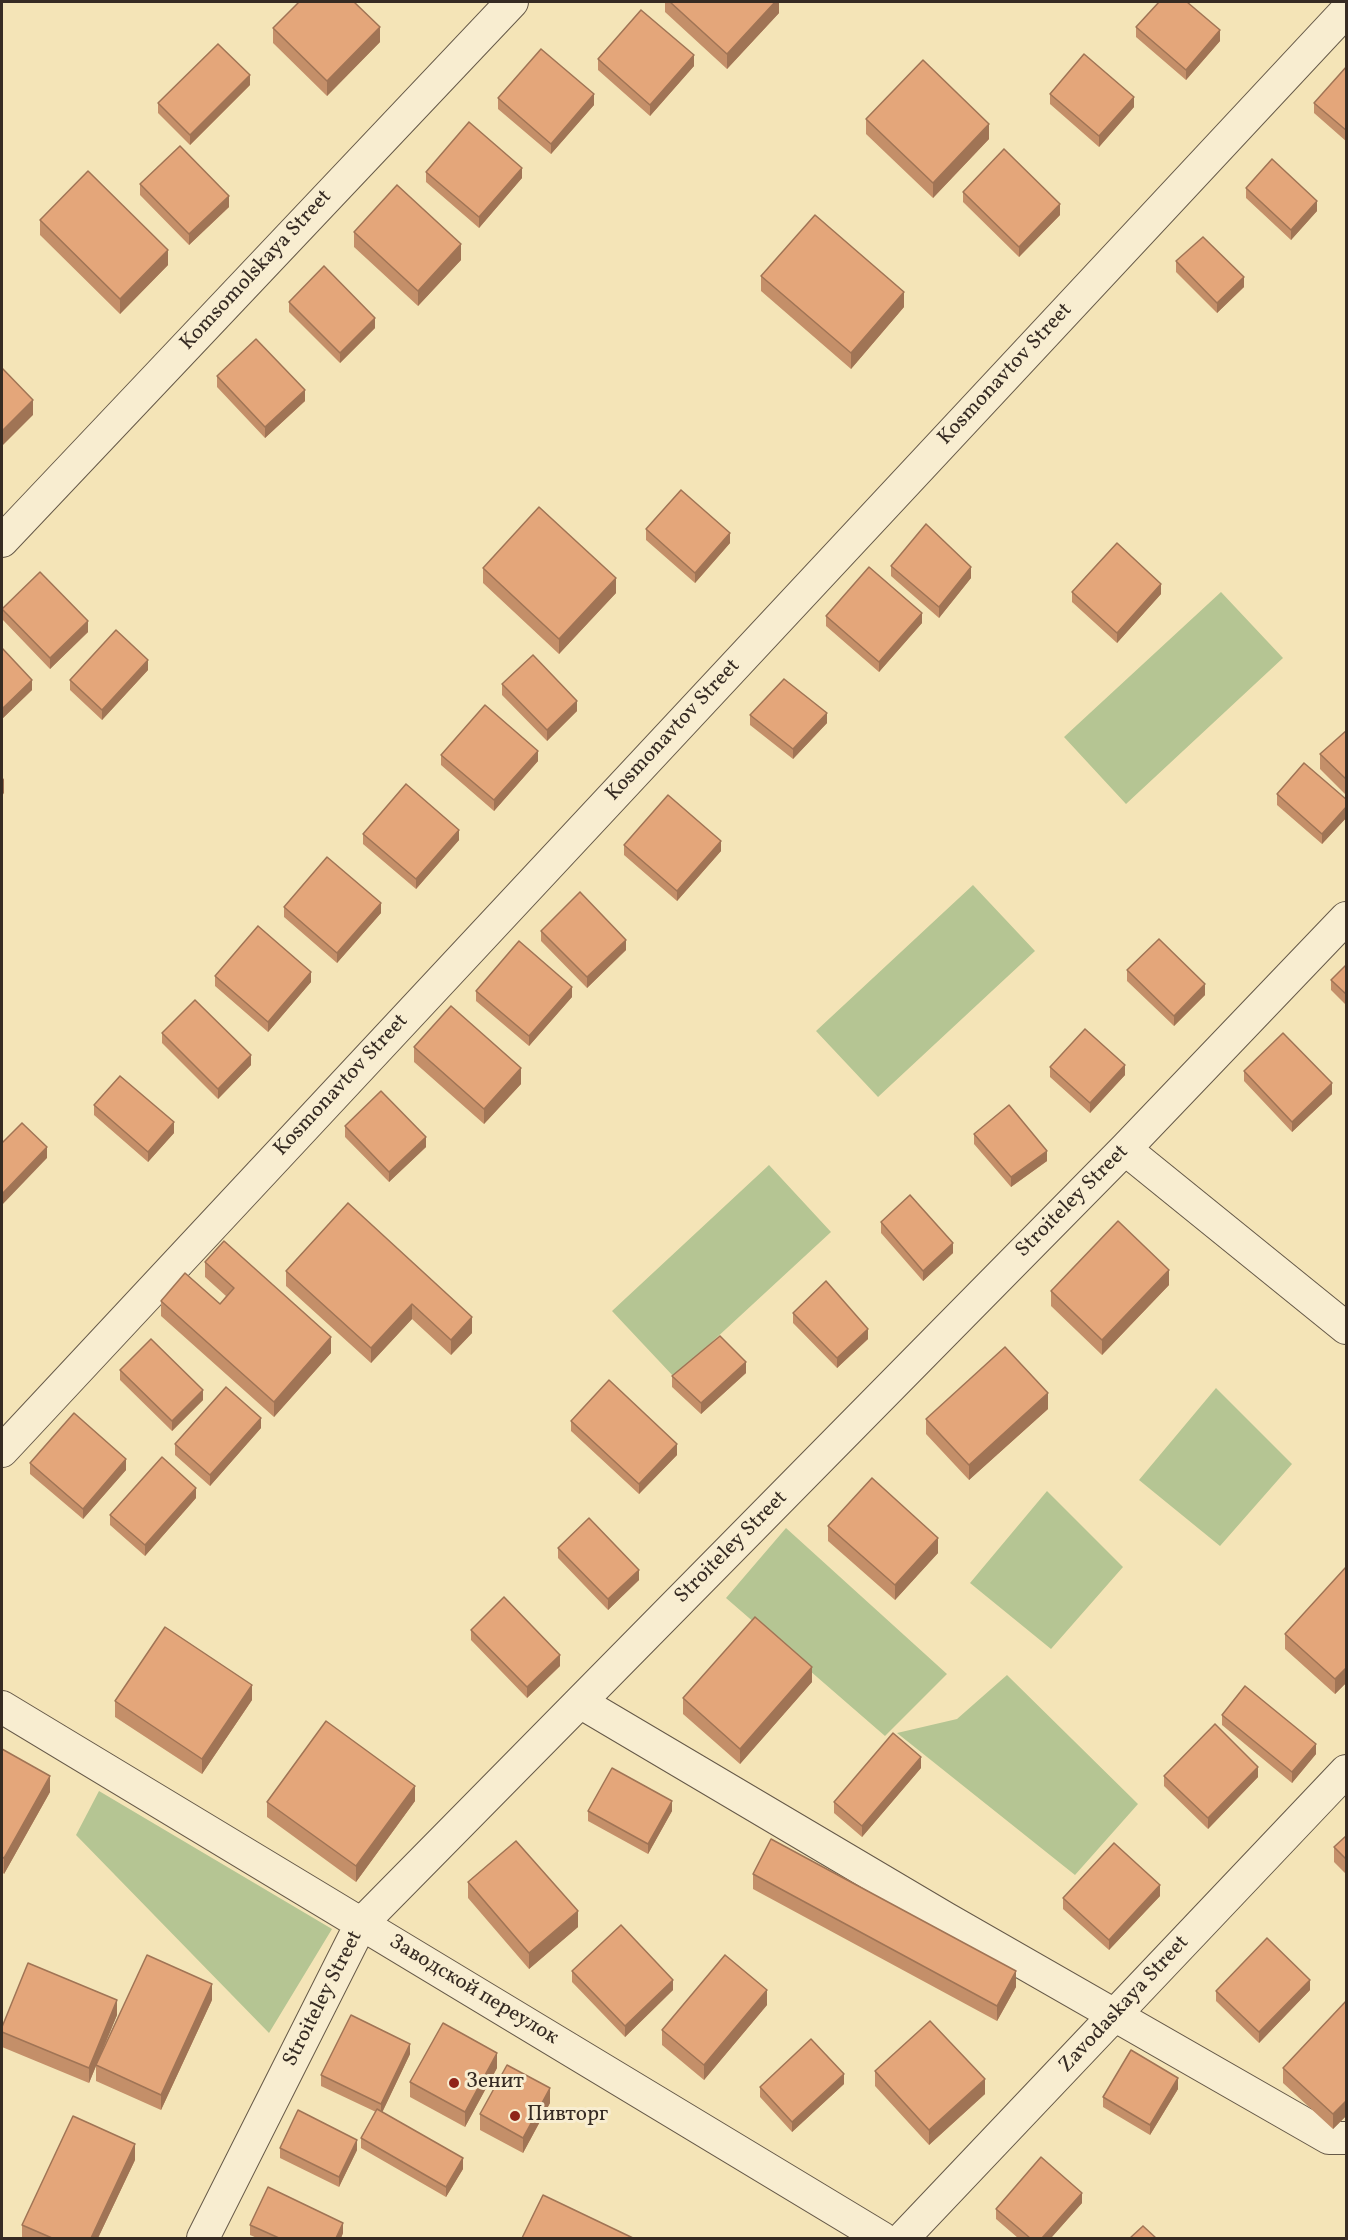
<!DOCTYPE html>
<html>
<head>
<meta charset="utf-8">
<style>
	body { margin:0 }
	#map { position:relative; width:1348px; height:2240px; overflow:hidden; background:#f4e4b7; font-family:Vollkorn,serif }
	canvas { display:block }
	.frame { position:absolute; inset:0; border:3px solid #362b23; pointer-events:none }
</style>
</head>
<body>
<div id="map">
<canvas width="1348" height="2240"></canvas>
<div class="frame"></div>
</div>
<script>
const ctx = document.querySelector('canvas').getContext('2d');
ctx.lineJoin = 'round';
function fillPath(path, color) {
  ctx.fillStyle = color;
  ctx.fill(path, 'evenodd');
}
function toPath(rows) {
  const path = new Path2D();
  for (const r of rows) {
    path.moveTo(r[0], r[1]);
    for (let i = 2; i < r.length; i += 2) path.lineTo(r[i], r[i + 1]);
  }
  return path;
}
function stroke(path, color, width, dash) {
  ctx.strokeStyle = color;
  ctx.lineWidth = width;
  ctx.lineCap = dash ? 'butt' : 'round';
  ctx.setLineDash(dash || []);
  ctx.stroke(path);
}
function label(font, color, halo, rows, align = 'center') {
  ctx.font = font + ' Vollkorn,serif';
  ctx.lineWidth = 6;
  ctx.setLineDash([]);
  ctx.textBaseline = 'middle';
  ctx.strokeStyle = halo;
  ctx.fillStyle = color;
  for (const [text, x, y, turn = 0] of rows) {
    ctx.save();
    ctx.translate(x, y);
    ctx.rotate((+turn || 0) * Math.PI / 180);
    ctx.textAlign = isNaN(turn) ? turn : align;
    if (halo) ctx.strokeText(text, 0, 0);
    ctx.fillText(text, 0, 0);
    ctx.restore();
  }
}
const green = toPath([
	[1221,592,1283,658,1126,804,1064,737],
	[973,885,1035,951,878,1097,816,1031],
	[769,1165,831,1232,674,1377,612,1311],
	[1216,1388,1292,1464,1220,1546,1139,1480],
	[1047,1491,1123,1567,1051,1649,970,1583],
	[786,1528,947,1674,885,1736,726,1598],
	[1007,1675,1138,1804,1075,1875,897,1733,957,1719],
	[99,1791,332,1929,269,2033,76,1835]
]);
const minor = toPath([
	[2,541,512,2],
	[1125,1149,1346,1328],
	[2,1451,1346,11],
	[580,1702,945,1918,1329,2138,1346,2138],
	[2,1707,882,2238],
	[203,2238,361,1924,1125,1149,1346,918],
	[903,2238,1346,1771]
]);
const wall = toPath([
	[665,2,779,2,779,13,727,69,665,12],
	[1136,27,1220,41,1186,80,1136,37],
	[273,28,380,42,327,96,273,43],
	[598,59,694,66,650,116,598,70],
	[1347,66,1347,142,1314,113,1314,103],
	[250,85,190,145,158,113,158,103],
	[1050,94,1134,107,1099,147,1050,104],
	[498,98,594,105,551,154,498,109],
	[866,119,989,139,933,198,866,134],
	[426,172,522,178,479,228,426,182],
	[140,184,229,207,189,245,140,195],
	[1246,188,1317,211,1291,240,1246,198],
	[963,192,1060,215,1019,257,963,202],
	[40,220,168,265,120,314,40,235],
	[354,232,461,260,418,306,354,247],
	[1176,261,1244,287,1217,313,1176,272],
	[761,276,904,307,851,369,761,291],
	[289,302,375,328,340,363,289,312],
	[217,376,305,401,265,438,217,387],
	[646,529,730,543,695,583,646,540],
	[891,566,971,578,939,618,891,576],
	[483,568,616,593,559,654,483,583],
	[1072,592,1161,594,1117,643,1072,602],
	[2,609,88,632,50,669,2,619],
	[826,616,922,623,879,672,826,626],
	[2,648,32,690,3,718,2,717],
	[148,670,102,720,70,690,70,680],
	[502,684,577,711,547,741,502,695],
	[750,715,827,723,793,759,750,725],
	[1347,730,1347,796,1320,769,1320,754],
	[441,755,538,761,494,811,441,765],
	[1277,794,1347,800,1347,817,1322,844,1277,805],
	[363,834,459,840,416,889,363,844],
	[624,845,721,851,677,901,624,855],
	[284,907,381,913,337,963,284,917],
	[541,931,626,950,587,988,541,941],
	[1347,964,1347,1006,1331,990,1331,980],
	[1127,970,1205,995,1174,1026,1127,981],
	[215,976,311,982,268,1032,215,986],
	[476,991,572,997,529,1046,476,1001],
	[162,1033,251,1065,218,1099,162,1043],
	[414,1047,521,1084,484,1124,414,1062],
	[1050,1067,1125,1075,1090,1113,1050,1077],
	[1244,1071,1332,1094,1292,1132,1244,1081],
	[94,1105,174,1133,148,1162,94,1115],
	[345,1126,426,1147,389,1182,345,1137],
	[974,1134,1047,1161,1011,1187,974,1144],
	[348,1203,472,1333,451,1355,412,1319,371,1363,286,1286,286,1271],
	[881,1222,953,1253,923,1281,881,1233],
	[205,1262,331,1353,274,1417,161,1316,161,1301,220,1304,226,1296,205,1277],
	[1169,1285,1102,1355,1051,1306,1051,1291],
	[793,1313,868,1339,837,1368,793,1323],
	[120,1370,203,1400,172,1431,120,1380],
	[746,1373,701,1414,672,1387,672,1376],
	[1048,1409,969,1480,926,1434,926,1419],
	[571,1421,677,1455,639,1494,571,1431],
	[261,1428,210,1486,175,1455,175,1444],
	[30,1463,126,1470,83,1519,30,1474],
	[196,1498,145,1556,110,1525,110,1515],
	[828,1526,938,1553,895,1600,828,1541],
	[558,1548,639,1580,608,1610,558,1558],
	[1347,1567,1347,1682,1335,1694,1285,1649,1285,1634],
	[471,1630,560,1666,527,1698,471,1640],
	[812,1682,740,1764,683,1714,683,1698],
	[252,1700,202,1774,115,1717,115,1701],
	[1222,1715,1316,1754,1292,1783,1222,1725],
	[2,1749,50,1792,4,1874,2,1872],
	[921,1768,862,1837,834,1813,834,1802],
	[1164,1776,1258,1777,1208,1829,1164,1786],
	[415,1801,356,1882,267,1817,267,1802],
	[588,1811,672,1811,648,1854,588,1821],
	[1347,1835,1347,1875,1334,1862,1334,1847],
	[753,1874,1016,1987,997,2021,753,1889],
	[468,1882,578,1927,529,1969,468,1898],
	[1160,1896,1109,1950,1063,1909,1063,1898],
	[572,1971,673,1990,625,2037,572,1982],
	[1310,1990,1259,2043,1216,2001,1216,1991],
	[212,2000,161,2110,96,2081,96,2065],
	[1347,2000,1347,2115,1333,2129,1283,2083,1283,2068],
	[767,2005,704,2080,662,2045,662,2030],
	[117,2015,89,2083,2,2047,2,2027],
	[410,2054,382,2112,463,2169,446,2197,361,2148,361,2138,376,2112,321,2086,321,2075],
	[497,2068,465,2127,410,2097,410,2082],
	[875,2071,985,2094,929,2145,875,2086],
	[844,2084,792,2132,760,2097,760,2087],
	[1178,2089,1150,2135,1103,2107,1103,2097],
	[550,2103,523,2153,480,2130,480,2114],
	[280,2148,357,2150,339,2187,280,2158],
	[135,2160,98,2238,22,2238,22,2225],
	[1082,2203,1051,2238,1018,2238,996,2219,996,2209],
	[250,2225,343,2233,341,2238,257,2238,250,2235]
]);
const shadedWall = toPath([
	[775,2,779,2,779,13,727,69,727,54],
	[380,27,380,42,327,96,327,81],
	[1220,30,1220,41,1186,80,1186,70],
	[694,55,694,66,650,116,650,105],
	[250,75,250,85,190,145,190,135],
	[594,94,594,105,551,154,551,144],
	[1134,97,1134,107,1099,147,1099,136],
	[989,124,989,139,933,198,933,183],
	[522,168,522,178,479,228,479,217],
	[229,196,229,207,189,245,189,234],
	[1317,201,1317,211,1291,240,1291,230],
	[1060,204,1060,215,1019,257,1019,247],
	[461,244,461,260,418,306,418,291],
	[168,250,168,265,120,314,120,299],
	[1244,277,1244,287,1217,313,1217,303],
	[904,292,904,307,851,369,851,353],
	[375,318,375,328,340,363,340,353],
	[305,390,305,401,265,438,265,427],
	[33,400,33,415,2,446,2,431],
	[730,533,730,543,695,583,695,573],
	[971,567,971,578,939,618,939,607],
	[616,578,616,593,559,654,559,639],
	[1161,584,1161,594,1117,643,1117,633],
	[922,613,922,623,879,672,879,662],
	[88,621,88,632,50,669,50,658],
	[148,660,148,670,102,720,102,710],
	[32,680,32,690,3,718,3,708],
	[577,701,577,711,547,741,547,730],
	[827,713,827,723,793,759,793,749],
	[538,751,538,761,494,811,494,800],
	[4,778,4,793,2,796,2,781],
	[1347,806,1347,817,1322,844,1322,834],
	[459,830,459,840,416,889,416,879],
	[721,841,721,851,677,901,677,891],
	[381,903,381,913,337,963,337,953],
	[626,940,626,950,587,988,587,977],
	[311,972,311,982,268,1032,268,1022],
	[1205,984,1205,995,1174,1026,1174,1016],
	[572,987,572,997,529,1046,529,1036],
	[251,1055,251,1065,218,1099,218,1089],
	[1125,1065,1125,1075,1090,1113,1090,1103],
	[521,1068,521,1084,484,1124,484,1109],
	[1332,1083,1332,1094,1292,1132,1292,1122],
	[3,1116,3,1131,2,1133,2,1118],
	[174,1122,174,1133,148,1162,148,1152],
	[426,1137,426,1147,389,1182,389,1172],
	[47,1147,47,1158,2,1205,2,1194],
	[1047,1151,1047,1161,1011,1187,1011,1177],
	[953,1243,953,1253,923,1281,923,1271],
	[1169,1270,1169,1285,1102,1355,1102,1340],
	[412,1304,412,1319,371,1363,371,1348],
	[472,1317,472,1333,451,1355,451,1340],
	[868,1329,868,1339,837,1368,837,1358],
	[331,1337,331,1353,274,1417,274,1402],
	[746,1362,746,1373,701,1414,701,1403],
	[203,1390,203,1400,172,1431,172,1421],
	[1048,1393,1048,1409,969,1480,969,1465],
	[261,1418,261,1428,210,1486,210,1475],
	[677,1444,677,1455,639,1494,639,1484],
	[126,1459,126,1470,83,1519,83,1509],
	[196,1488,196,1498,145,1556,145,1545],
	[938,1538,938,1553,895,1600,895,1585],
	[639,1570,639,1580,608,1610,608,1599],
	[560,1655,560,1666,527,1698,527,1687],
	[812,1667,812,1682,740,1764,740,1749],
	[1347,1667,1347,1682,1335,1694,1335,1679],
	[252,1685,252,1700,202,1774,202,1759],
	[1316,1744,1316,1754,1292,1783,1292,1772],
	[921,1757,921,1768,862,1837,862,1826],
	[1258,1767,1258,1777,1208,1829,1208,1818],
	[50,1776,50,1792,4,1874,4,1858],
	[415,1786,415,1801,356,1882,356,1866],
	[672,1801,672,1811,648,1854,648,1844],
	[1160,1885,1160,1896,1109,1950,1109,1940],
	[578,1911,578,1927,529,1969,529,1953],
	[1016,1971,1016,1987,997,2021,997,2006],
	[673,1980,673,1990,625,2037,625,2026],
	[1310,1980,1310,1990,1259,2043,1259,2032],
	[212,1984,212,2000,161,2110,161,2095],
	[767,1990,767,2005,704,2080,704,2065],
	[117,2000,117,2015,89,2083,89,2068],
	[410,2044,410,2054,381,2115,381,2104],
	[497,2053,497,2068,465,2127,465,2112],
	[844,2074,844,2084,792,2132,792,2122],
	[1178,2078,1178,2089,1150,2135,1150,2125],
	[985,2079,985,2094,929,2145,929,2130],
	[550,2088,550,2103,523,2153,523,2138],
	[1347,2100,1347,2115,1333,2129,1333,2114],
	[357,2140,357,2150,339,2187,339,2177],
	[135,2144,135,2160,98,2238,91,2238],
	[463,2158,463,2169,446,2197,446,2187],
	[1082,2193,1082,2203,1051,2238,1042,2238],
	[343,2223,343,2233,341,2238,336,2238]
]);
const building = toPath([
	[299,2,354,2,380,27,327,81,273,28,299,2],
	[670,2,775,2,727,54,670,2],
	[1159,2,1187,2,1220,30,1186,70,1136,27,1159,2],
	[641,10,694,55,650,105,598,59,641,10],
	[218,44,250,75,190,135,158,103,218,44],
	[541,49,594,94,551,144,498,98,541,49],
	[1084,54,1134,97,1099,136,1050,94,1084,54],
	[923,60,989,124,933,183,866,119,923,60],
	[1347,66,1347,131,1314,103,1347,66],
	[469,122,522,168,479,217,426,172,469,122],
	[180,146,229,196,189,234,140,184,180,146],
	[1004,149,1060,204,1019,247,963,192,1004,149],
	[1272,159,1317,201,1291,230,1246,188,1272,159],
	[88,171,168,250,120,299,40,220,88,171],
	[397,185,461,244,418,291,354,232,397,185],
	[815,215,904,292,851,353,761,276,815,215],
	[1203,237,1244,277,1217,303,1176,261,1203,237],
	[324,266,375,318,340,353,289,302,324,266],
	[256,339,305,390,265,427,217,376,256,339],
	[2,368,33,400,2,431,2,368],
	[681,490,730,533,695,573,646,529,681,490],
	[539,507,616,578,559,639,483,568,539,507],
	[926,524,971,567,939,607,891,566,926,524],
	[1117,543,1161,584,1117,633,1072,592,1117,543],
	[869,567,922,613,879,662,826,616,869,567],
	[40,572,88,621,50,658,2,609,40,572],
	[116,630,148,660,102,710,70,680,116,630],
	[2,648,32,680,3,708,2,706,2,648],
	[533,655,577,701,547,730,502,684,533,655],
	[784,679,827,713,793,749,750,715,784,679],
	[485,705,538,751,494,800,441,755,485,705],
	[1347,730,1347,780,1320,754,1347,730],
	[1304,763,1347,800,1347,806,1322,834,1277,794,1304,763],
	[406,784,459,830,416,879,363,834,406,784],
	[668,795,721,841,677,891,624,845,668,795],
	[327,857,381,903,337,953,284,907,327,857],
	[580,892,626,940,587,977,541,931,580,892],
	[258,926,311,972,268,1022,215,976,258,926],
	[1159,939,1205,984,1174,1016,1127,970,1159,939],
	[519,941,572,987,529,1036,476,991,519,941],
	[1347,964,1347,995,1331,980,1347,964],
	[195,1000,251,1055,218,1089,162,1033,195,1000],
	[451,1006,521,1068,484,1109,414,1047,451,1006],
	[1085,1029,1125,1065,1090,1103,1050,1067,1085,1029],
	[1283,1033,1332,1083,1292,1122,1244,1071,1283,1033],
	[120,1076,174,1122,148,1152,94,1105,120,1076],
	[381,1091,426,1137,389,1172,345,1126,381,1091],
	[1009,1105,1047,1151,1011,1177,974,1134,1009,1105],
	[22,1123,47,1147,2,1194,2,1143,22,1123],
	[910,1195,953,1243,923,1271,881,1222,910,1195],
	[348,1203,472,1317,451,1340,412,1304,371,1348,286,1271,348,1203],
	[1118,1221,1169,1270,1102,1340,1051,1291,1118,1221],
	[224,1241,331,1337,274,1402,161,1301,185,1273,220,1304,234,1288,205,1262,224,1241],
	[826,1281,868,1329,837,1358,793,1313,826,1281],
	[720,1336,746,1362,701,1403,672,1376,720,1336],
	[151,1339,203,1390,172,1421,120,1370,151,1339],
	[1005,1347,1048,1393,969,1465,926,1419,1005,1347],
	[609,1380,677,1444,639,1484,571,1421,609,1380],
	[226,1387,261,1418,210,1475,175,1444,226,1387],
	[74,1413,126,1459,83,1509,30,1463,74,1413],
	[162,1457,196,1488,145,1545,110,1515,162,1457],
	[872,1478,938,1538,895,1585,828,1526,872,1478],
	[589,1518,639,1570,608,1599,558,1548,589,1518],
	[1346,1567,1347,1667,1335,1679,1285,1634,1346,1567],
	[504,1597,560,1655,527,1687,471,1630,504,1597],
	[755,1617,812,1667,740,1749,683,1698,755,1617],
	[165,1627,252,1685,202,1759,115,1701,165,1627],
	[1245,1686,1316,1744,1292,1772,1222,1715,1245,1686],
	[326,1721,415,1786,356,1866,267,1802,326,1721],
	[1215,1724,1258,1767,1208,1818,1164,1776,1215,1724],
	[893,1733,921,1757,862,1826,834,1802,893,1733],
	[2,1749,50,1776,4,1858,2,1857,2,1749],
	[612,1768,672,1801,648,1844,588,1811,612,1768],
	[1347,1835,1347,1860,1334,1847,1347,1835],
	[771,1839,1016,1971,997,2006,753,1874,771,1839],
	[516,1841,578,1911,529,1953,468,1882,516,1841],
	[1114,1843,1160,1885,1109,1940,1063,1898,1114,1843],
	[621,1925,673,1980,625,2026,572,1971,621,1925],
	[1267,1938,1310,1980,1259,2032,1216,1991,1267,1938],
	[147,1955,212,1984,161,2095,96,2065,147,1955],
	[725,1955,767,1990,704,2065,662,2030,725,1955],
	[28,1963,117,2000,89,2068,2,2032,2,2027,28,1963],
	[1347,2000,1347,2100,1333,2114,1283,2068,1347,2000],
	[351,2015,410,2044,381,2104,321,2075,351,2015],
	[930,2021,985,2079,929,2130,875,2071,930,2021],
	[443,2023,497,2053,465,2112,410,2082,443,2023],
	[811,2039,844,2074,792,2122,760,2087,811,2039],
	[1131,2050,1178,2078,1150,2125,1103,2097,1131,2050],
	[507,2065,550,2088,523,2138,480,2114,507,2065],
	[377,2109,463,2158,446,2187,361,2138,377,2109],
	[298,2110,357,2140,339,2177,280,2148,298,2110],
	[73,2116,135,2144,91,2238,52,2238,22,2225,73,2116],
	[1041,2157,1082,2193,1042,2238,1030,2238,996,2209,1041,2157],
	[268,2187,343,2223,336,2238,279,2238,250,2225,268,2187],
	[543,2195,633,2238,522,2238,543,2195],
	[1143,2226,1156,2238,1130,2238,1143,2226]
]);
const markers = [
	[454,2083,6,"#8f2418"],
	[515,2116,6,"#8f2418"]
];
const streetNames = [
	["Komsomolskaya Street",257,271,-47],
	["Kosmonavtov Street",1006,375,-47],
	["Kosmonavtov Street",674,731,-47],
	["Kosmonavtov Street",342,1086,-47],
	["Stroiteley Street",1073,1202,-45],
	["Stroiteley Street",732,1548,-45],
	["Заводской переулок",473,1991,31],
	["Stroiteley Street",324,1999,-63],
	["Zavodaskaya Street",1125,2005,-47]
];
const poiNames = [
	["Зенит",466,2083],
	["Пивторг",527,2116]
];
fillPath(green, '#b5c593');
stroke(minor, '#665948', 34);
stroke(minor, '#f8edd0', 32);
fillPath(wall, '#c48f69');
fillPath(shadedWall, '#a07455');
fillPath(building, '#e4a67a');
stroke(building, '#a07455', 1.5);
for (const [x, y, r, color] of markers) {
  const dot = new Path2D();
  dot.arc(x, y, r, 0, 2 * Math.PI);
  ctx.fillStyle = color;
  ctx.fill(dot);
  stroke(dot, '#f8edd0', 2);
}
label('21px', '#362b23', '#f8edd0', streetNames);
label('21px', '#362b23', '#f8edd0', poiNames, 'left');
</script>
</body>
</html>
